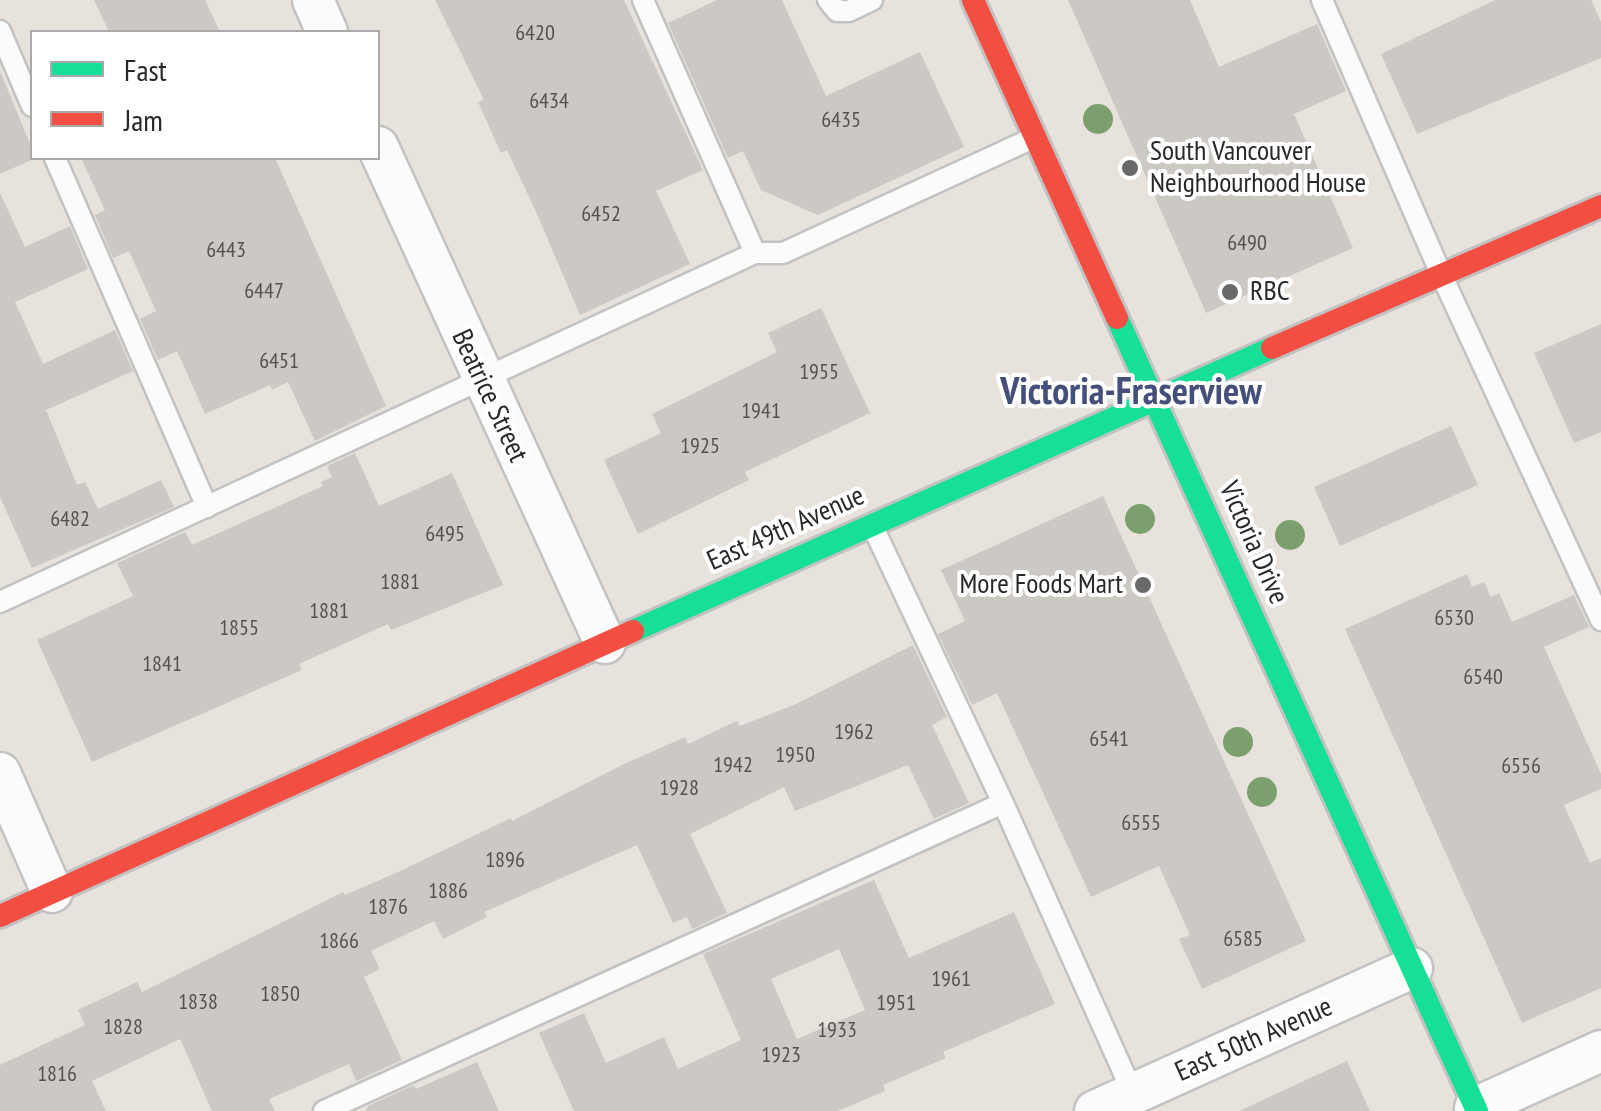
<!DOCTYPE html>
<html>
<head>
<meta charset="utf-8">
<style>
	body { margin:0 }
	#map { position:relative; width:1601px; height:1111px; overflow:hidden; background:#e7e2dc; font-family:"PT Sans Narrow",sans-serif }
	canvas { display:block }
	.legend { position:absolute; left:30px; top:30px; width:350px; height:130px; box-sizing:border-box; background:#fff; border:2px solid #a9a9a9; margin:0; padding:12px 18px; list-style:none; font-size:30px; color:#282828 }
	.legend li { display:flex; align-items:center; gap:20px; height:50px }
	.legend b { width:50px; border:2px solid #a9a9a9 }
</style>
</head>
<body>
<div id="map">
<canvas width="1601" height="1111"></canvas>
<ul class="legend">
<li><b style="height:12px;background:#16e098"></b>Fast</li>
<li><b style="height:12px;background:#f24e42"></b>Jam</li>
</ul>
</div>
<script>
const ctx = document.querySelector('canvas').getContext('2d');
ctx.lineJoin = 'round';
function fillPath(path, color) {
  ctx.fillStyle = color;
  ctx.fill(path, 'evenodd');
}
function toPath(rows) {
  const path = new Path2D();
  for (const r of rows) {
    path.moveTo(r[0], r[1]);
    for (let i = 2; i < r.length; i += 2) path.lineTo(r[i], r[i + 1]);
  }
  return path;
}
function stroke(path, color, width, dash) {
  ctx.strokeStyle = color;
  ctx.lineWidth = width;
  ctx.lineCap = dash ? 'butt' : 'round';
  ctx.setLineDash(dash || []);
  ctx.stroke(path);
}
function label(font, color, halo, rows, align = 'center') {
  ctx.font = font + ' "PT Sans Narrow",sans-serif';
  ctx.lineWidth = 8;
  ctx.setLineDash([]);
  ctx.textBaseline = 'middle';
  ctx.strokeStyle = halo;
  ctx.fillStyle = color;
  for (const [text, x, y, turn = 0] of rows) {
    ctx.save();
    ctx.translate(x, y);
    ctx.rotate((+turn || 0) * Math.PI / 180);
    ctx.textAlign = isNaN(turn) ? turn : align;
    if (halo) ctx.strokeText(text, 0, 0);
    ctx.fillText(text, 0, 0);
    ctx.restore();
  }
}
const building = toPath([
	[94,0,205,0,220,32,109,32],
	[435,0,624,0,703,170,656,191,690,264,580,315,537,214,507,150,501,153,478,102,484,100],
	[717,0,782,0,826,96,920,52,964,147,818,215,761,190,743,151,728,158,668,23],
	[1068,0,1190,0,1219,67,1317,24,1346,91,1294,114,1353,248,1206,313],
	[1495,0,1591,0,1601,22,1601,58,1417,134,1381,54],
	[0,71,36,158,0,174],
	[81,158,275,158,386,406,315,441,288,382,272,390,270,385,205,414,177,351,158,360,140,319,156,311,129,251,113,258,95,215,105,210],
	[0,193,25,247,70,226,88,269,15,302,43,364,115,330,133,371,46,410,77,485,85,482,98,509,161,480,174,507,32,568,0,497],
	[821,308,870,413,745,472,749,480,638,534,604,460,661,433,652,414,777,352,768,333],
	[1601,324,1601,432,1574,443,1534,353],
	[1451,426,1478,485,1340,546,1314,487],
	[355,453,379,506,452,473,503,585,391,630,388,624,299,664,302,670,92,762,37,640,133,596,117,563,185,532,192,545,323,486,321,482,332,477,327,466],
	[1103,496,1306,941,1202,989,1179,939,1190,935,1159,866,1091,897,997,693,972,705,938,634,965,621,941,570],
	[1467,574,1472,587,1484,582,1491,597,1499,593,1512,622,1574,595,1589,627,1544,647,1601,774,1601,789,1564,805,1590,863,1601,858,1601,988,1522,1023,1345,629],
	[913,645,947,717,932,725,969,803,934,819,908,765,795,811,784,787,690,834,727,913,692,929,687,917,673,923,637,845,484,912,487,917,443,939,434,921,371,951,380,969,364,977,402,1060,356,1081,349,1064,269,1099,275,1111,212,1111,180,1039,92,1081,106,1111,0,1111,0,1065,85,1025,78,1010,137,982,142,992,343,892,345,895,398,872,511,818,512,821,624,764,685,737,688,744,737,721,740,726,796,704],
	[874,880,909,958,1014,912,1055,1004,943,1052,946,1058,883,1085,885,1091,838,1111,574,1111,539,1033,584,1013,606,1063,664,1037,678,1069,741,1040,703,954],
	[839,949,865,1010,797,1039,771,979],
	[1347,1061,1370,1111,1239,1111],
	[477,1062,499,1111,366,1111,368,1106,414,1085,416,1089]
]);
const lane = toPath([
	[643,0,755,253],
	[828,0,837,11,849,11,872,0],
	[1322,0,1441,274,1601,620],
	[0,31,32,106],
	[55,158,207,507],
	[872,525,1003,803],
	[0,602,755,253,783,253,1031,139],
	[324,1111,1003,803,1135,1098]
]);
const street = toPath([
	[313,0,327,32],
	[378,147,605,643],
	[0,773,52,892],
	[1475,1108,1601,1051],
	[1095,1111,1412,968]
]);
const fast = toPath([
	[1117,318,1477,1111],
	[633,631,1272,348]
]);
const jam = toPath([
	[973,0,1117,318],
	[1272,348,1601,206],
	[0,916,633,631]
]);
const trees = [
	[1098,119],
	[1140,519],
	[1290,535],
	[1238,742],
	[1262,792]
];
const markers = [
	[1130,168,10,"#6b6967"],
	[1230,292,10,"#6b6967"],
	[1143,585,10,"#6b6967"]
];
const numberNames = [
	["6420",535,34],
	["6434",549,102],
	["6435",841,121],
	["6452",601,215],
	["6490",1247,244],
	["6443",226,251],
	["6447",264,292],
	["6451",279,362],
	["1955",819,373],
	["1941",761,412],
	["1925",700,447],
	["6482",70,520],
	["6495",445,535],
	["1881",400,583],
	["1881",329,612],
	["6530",1454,619],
	["1855",239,629],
	["1841",162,665],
	["6540",1483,678],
	["1962",854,733],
	["6541",1109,740],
	["1950",795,756],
	["1942",733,766],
	["6556",1521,767],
	["1928",679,789],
	["6555",1141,824],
	["1896",505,861],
	["1886",448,892],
	["1876",388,908],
	["6585",1243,940],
	["1866",339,942],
	["1961",951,980],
	["1850",280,995],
	["1838",198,1003],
	["1951",896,1004],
	["1828",123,1028],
	["1933",837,1031],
	["1923",781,1056],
	["1816",57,1075]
];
const poiNames = [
	["South Vancouver",1150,152],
	["Neighbourhood House",1150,184],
	["RBC",1250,292],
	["More Foods Mart",1123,585,"right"]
];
const streetNames = [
	["Beatrice Street",489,396,65],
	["East 49th Avenue",786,529,-24],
	["Victoria Drive",1253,543,66],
	["East 50th Avenue",1254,1040,-24]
];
const districtNames = [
	["Victoria-Fraserview",1131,393]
];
fillPath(building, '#ccc8c4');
stroke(lane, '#c3c2c3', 25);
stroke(street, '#c3c2c3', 45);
stroke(fast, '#c3c2c3', 28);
stroke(jam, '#c3c2c3', 28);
stroke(lane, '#fbfbfa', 20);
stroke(street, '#fbfbfa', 40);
stroke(fast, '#16e098', 22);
stroke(jam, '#f24e42', 22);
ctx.fillStyle = '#7ca06d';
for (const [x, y] of trees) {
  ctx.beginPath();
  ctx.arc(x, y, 15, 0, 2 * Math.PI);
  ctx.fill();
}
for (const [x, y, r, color] of markers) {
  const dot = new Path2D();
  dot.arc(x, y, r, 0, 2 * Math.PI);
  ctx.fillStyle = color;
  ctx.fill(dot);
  stroke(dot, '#fff', 4);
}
label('22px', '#535250', null, numberNames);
label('28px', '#282828', '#fff', poiNames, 'left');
label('28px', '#282828', '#fff', streetNames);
label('bold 38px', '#444f7c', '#fff', districtNames);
</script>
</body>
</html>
